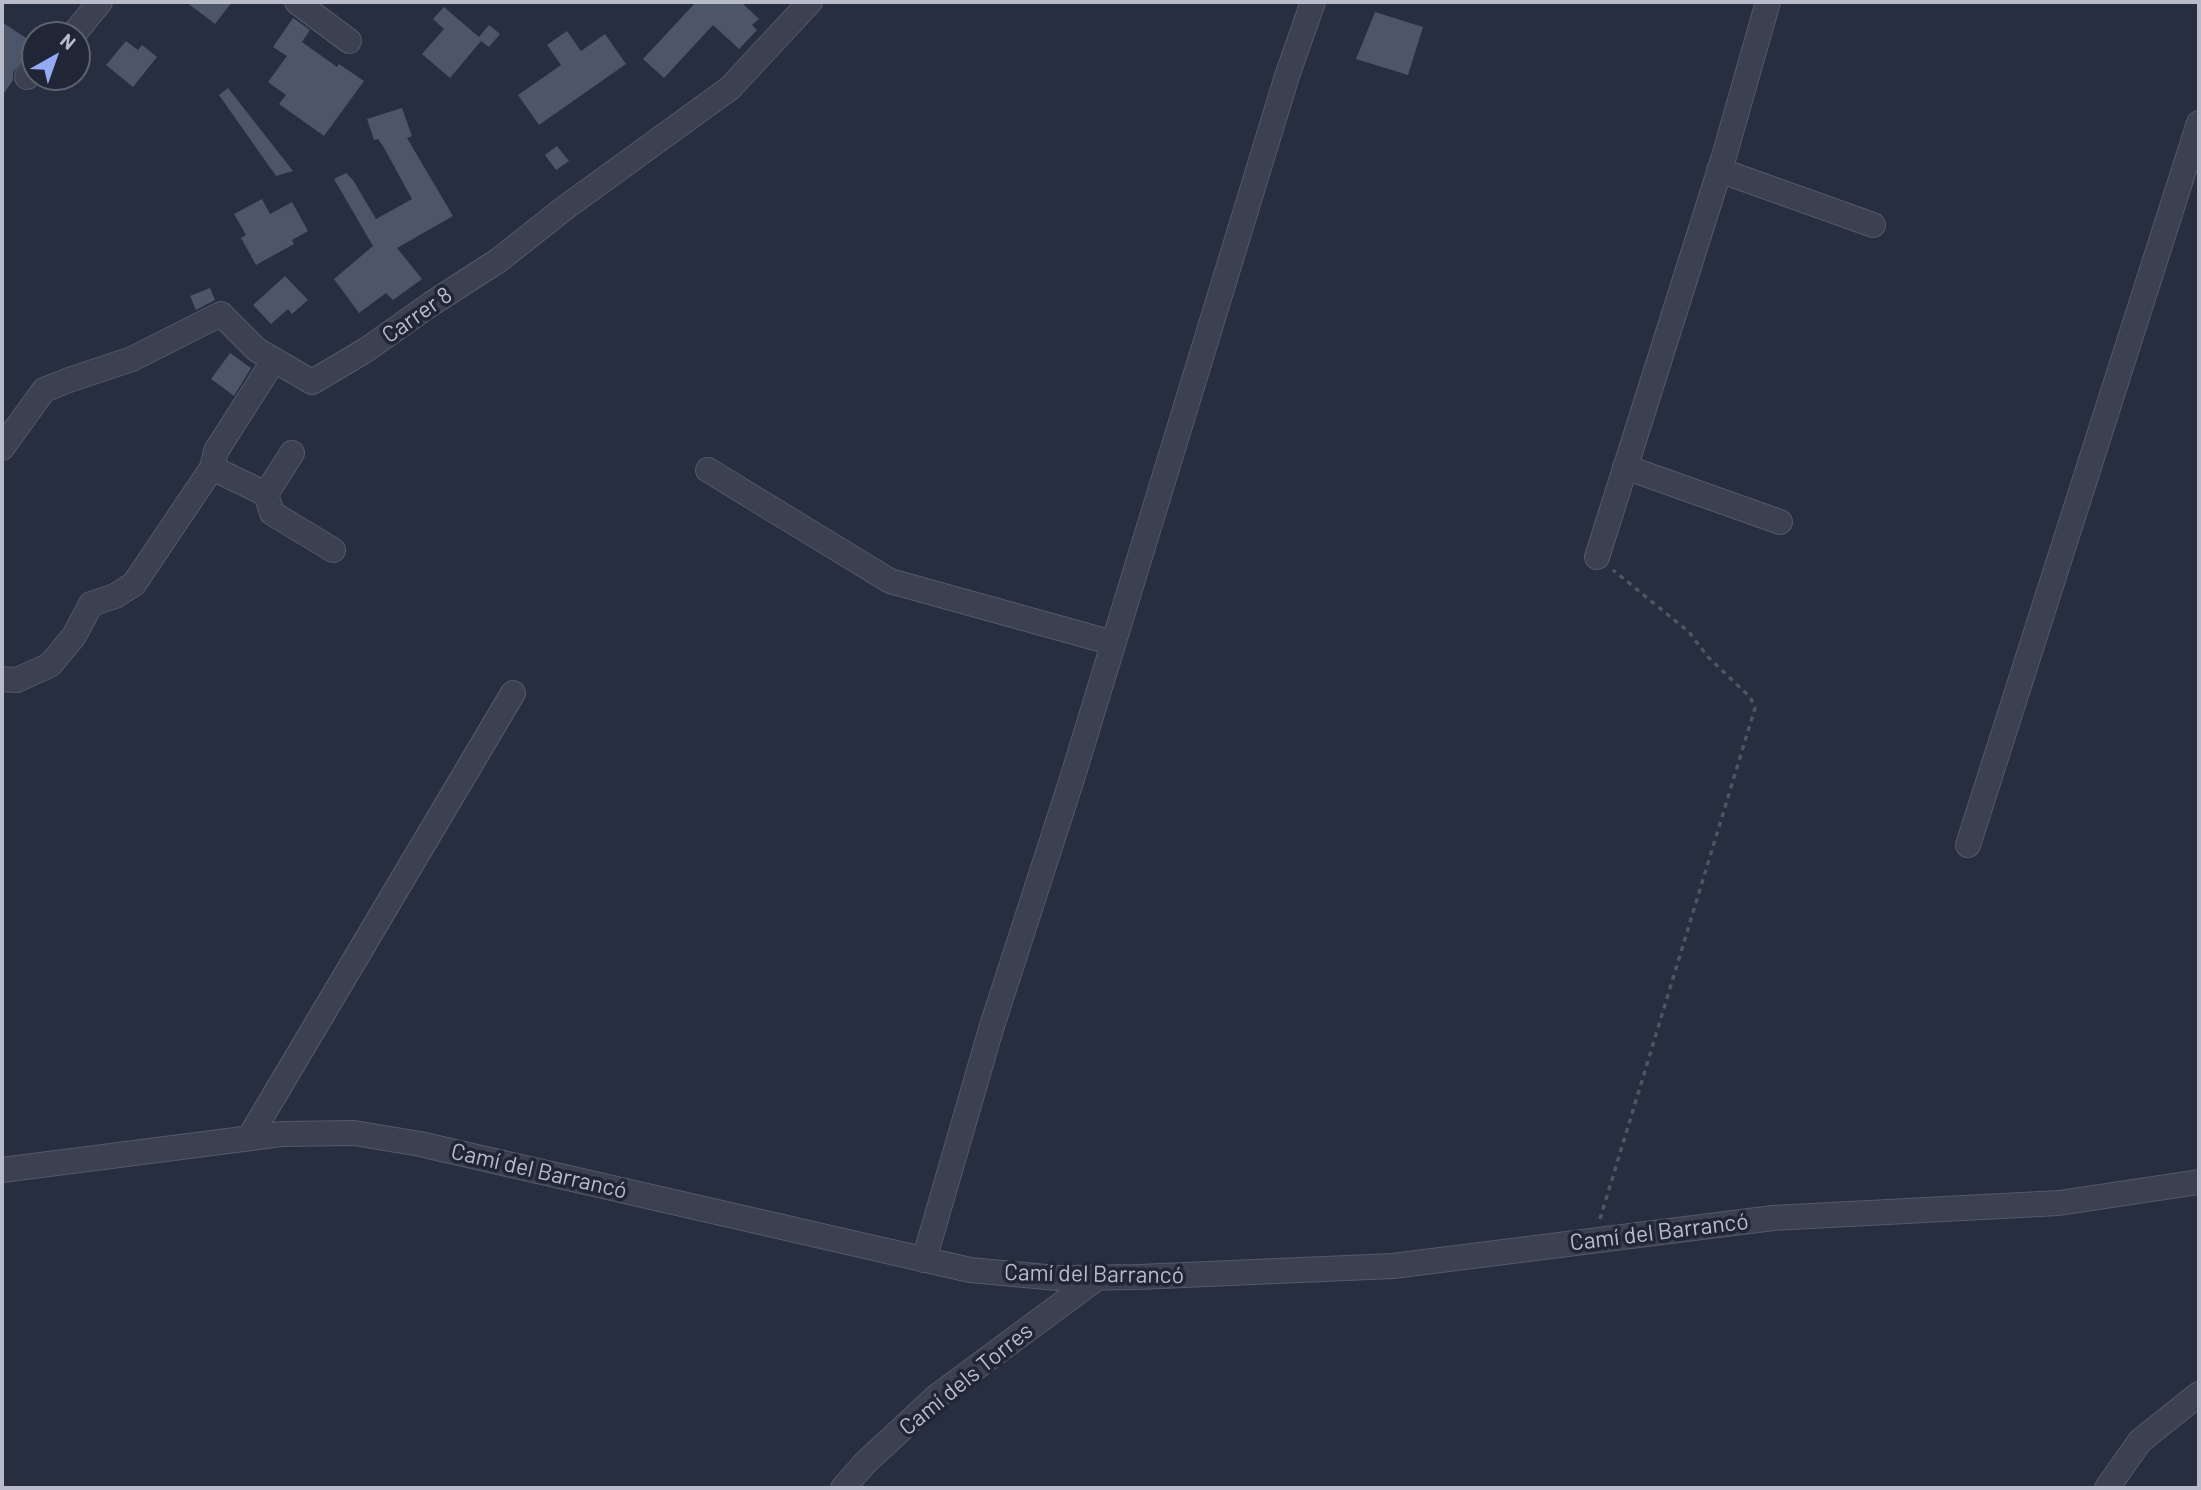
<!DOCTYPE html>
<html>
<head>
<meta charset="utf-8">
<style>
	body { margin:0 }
	#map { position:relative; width:2201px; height:1490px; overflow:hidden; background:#272e40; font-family:Barlow,sans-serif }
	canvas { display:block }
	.frame { position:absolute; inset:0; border:4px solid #b8bcca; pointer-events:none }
	.north { position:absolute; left:21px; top:21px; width:70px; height:70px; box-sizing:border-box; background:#202635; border:2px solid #5d6271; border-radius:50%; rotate:40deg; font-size:19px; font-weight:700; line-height:28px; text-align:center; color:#b8bcca }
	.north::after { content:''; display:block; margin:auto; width:24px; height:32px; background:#94abf3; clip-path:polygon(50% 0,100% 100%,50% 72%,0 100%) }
</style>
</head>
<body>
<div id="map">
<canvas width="2201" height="1490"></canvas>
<div class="frame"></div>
<div class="north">N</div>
</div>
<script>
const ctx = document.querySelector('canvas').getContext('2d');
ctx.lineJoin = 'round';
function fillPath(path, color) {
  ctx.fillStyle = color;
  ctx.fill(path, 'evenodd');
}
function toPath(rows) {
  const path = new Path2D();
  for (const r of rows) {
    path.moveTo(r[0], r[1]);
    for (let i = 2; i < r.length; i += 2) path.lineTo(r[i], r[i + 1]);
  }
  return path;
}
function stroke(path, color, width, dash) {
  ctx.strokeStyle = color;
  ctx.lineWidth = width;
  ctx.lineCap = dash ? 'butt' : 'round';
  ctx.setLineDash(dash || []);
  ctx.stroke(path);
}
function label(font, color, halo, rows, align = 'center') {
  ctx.font = font + ' Barlow,sans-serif';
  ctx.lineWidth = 7;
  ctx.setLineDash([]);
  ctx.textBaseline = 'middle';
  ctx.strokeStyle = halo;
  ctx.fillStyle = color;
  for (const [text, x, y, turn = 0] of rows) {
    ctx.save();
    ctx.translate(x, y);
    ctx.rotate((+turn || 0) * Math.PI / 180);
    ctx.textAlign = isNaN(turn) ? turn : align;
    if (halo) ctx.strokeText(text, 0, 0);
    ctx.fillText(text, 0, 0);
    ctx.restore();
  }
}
const building = toPath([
	[186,2,232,2,215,24],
	[696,2,741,2,759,19,752,25,757,30,739,49,713,25,664,78,643,59],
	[444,7,479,37,489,25,500,34,489,47,481,41,450,78,422,54,444,29,433,19],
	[1375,12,1423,27,1408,75,1356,59],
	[293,18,310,30,302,42,337,67,339,64,364,81,324,136,279,104,286,95,268,82,287,56,273,47],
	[2,22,35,44,28,57,13,72,13,80,2,96],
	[567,31,581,51,605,34,626,64,539,125,518,95,561,65,547,45],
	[126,41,138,50,142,45,157,57,133,87,106,65],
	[228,88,293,171,276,176,219,95],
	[402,108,412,136,407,138,453,216,397,248,422,279,393,300,386,293,359,313,334,279,373,246,334,179,346,173,353,180,376,219,412,199,383,146,378,139,374,140,367,119],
	[557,146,569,161,556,170,545,155],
	[262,199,270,214,292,202,308,231,292,240,294,244,256,265,241,238,246,235,234,214],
	[285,276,308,300,292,314,288,309,271,324,253,305],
	[210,288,215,300,196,310,190,296],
	[230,353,251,368,234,396,211,379]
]);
const path = toPath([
	[1600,1219,1755,708,1750,697,1708,657,1689,632,1613,570]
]);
const minor = toPath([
	[297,2,349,41],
	[73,35,100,2],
	[27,77,35,70],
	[1719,170,1873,225],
	[2,448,44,390,69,380,132,359,221,314,257,350,312,382,366,350,431,304,499,260,566,207,730,88,810,2],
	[1625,467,1780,522],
	[212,468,216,451,274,360],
	[708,470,890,581,1113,643],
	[266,494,292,453],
	[1597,557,1725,153,1768,2],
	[2,679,17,680,50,665,74,636,91,604,115,596,134,584,212,468,266,494,272,513,333,550],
	[1968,845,2199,123],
	[249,1138,513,693],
	[2,1170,282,1134,354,1133,420,1144,970,1270,1057,1278,1138,1277,1393,1266,1773,1218,2059,1203,2199,1182],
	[924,1260,991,1029,1071,782,1287,76,1313,2],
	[843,1488,865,1463,936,1397,1097,1278],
	[2107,1488,2140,1441,2199,1394]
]);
const streetNames = [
	["Carrer 8",417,315,-35],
	["Camí del Barrancó",539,1171,13],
	["Camí del Barrancó",1659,1232,-7],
	["Camí del Barrancó",1094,1274,1],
	["Camí dels Torres",966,1379,-39]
];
fillPath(building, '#4d5569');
stroke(minor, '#535967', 26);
stroke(path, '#47585e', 3.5, [5, 5]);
stroke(minor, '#3b4150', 24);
label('23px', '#b8bcca', '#202635', streetNames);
</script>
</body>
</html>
